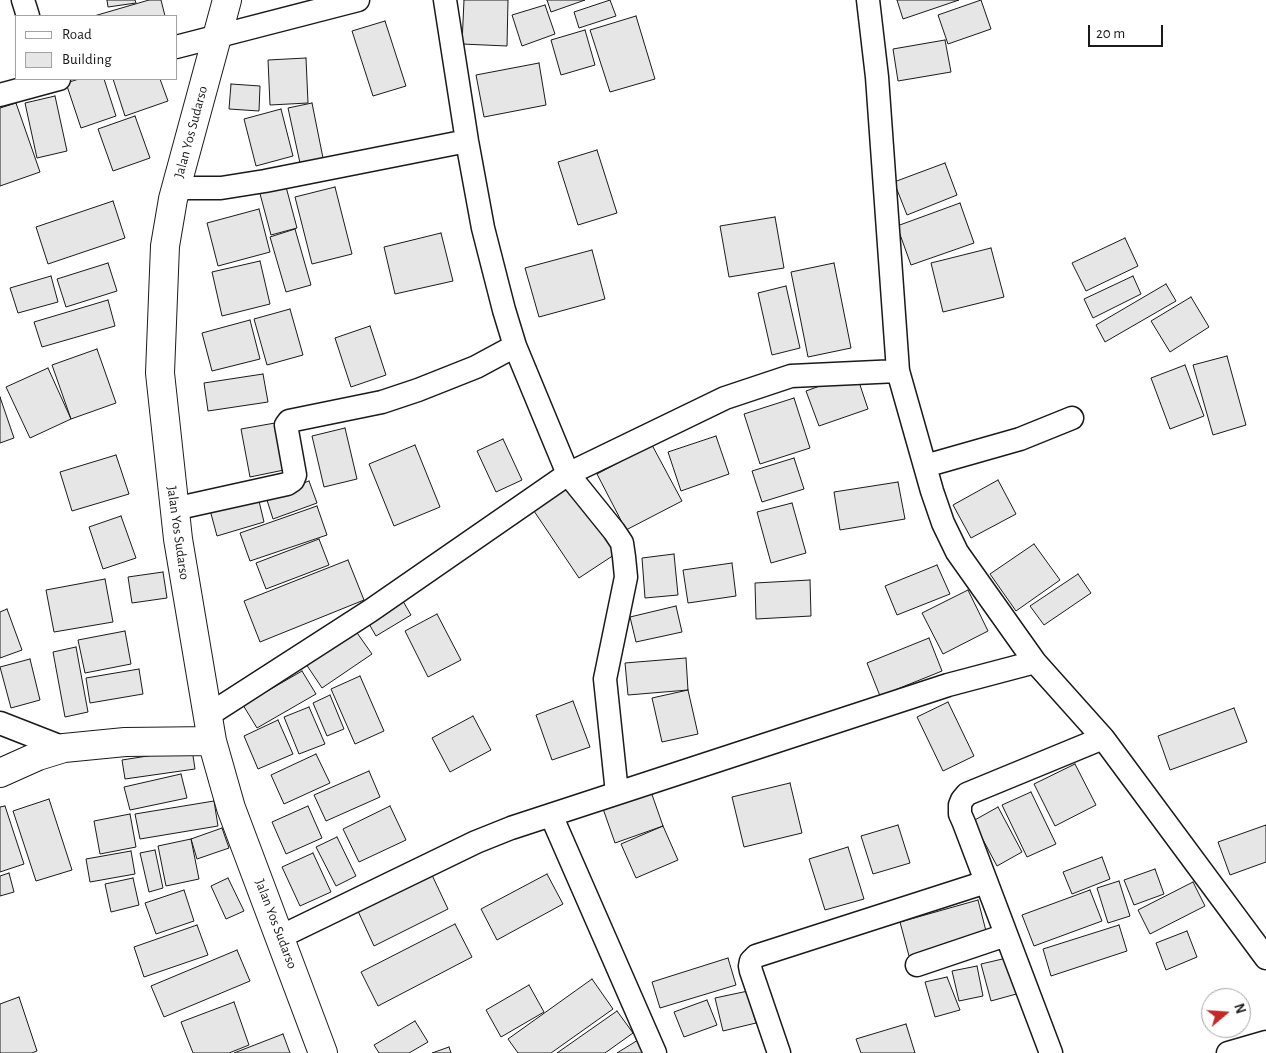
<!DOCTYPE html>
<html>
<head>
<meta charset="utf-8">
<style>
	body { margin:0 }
	#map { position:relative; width:1266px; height:1053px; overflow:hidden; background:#fff; font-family:"Alegreya Sans",sans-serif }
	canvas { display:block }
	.legend { position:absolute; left:15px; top:15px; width:162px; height:65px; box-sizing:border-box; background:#fff; border:1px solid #a3a3a3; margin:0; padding:6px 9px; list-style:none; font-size:15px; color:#1a1a1a }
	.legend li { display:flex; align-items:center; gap:10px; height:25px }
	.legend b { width:25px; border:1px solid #a3a3a3 }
	.north { position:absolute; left:1201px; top:988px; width:50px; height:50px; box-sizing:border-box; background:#fff; border:1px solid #a3a3a3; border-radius:50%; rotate:72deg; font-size:14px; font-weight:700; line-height:20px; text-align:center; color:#1a1a1a }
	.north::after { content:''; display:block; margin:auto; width:18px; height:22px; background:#c62828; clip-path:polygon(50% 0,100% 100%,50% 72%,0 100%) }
	.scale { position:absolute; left:1088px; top:25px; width:75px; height:22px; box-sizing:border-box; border:2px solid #1a1a1a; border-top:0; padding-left:6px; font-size:15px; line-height:18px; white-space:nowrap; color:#1a1a1a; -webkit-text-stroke:4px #fff; paint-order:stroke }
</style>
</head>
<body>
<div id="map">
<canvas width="1266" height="1053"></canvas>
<ul class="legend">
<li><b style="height:6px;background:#fff"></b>Road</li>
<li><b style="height:14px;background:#e6e6e6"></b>Building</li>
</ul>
<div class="north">N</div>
<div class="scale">20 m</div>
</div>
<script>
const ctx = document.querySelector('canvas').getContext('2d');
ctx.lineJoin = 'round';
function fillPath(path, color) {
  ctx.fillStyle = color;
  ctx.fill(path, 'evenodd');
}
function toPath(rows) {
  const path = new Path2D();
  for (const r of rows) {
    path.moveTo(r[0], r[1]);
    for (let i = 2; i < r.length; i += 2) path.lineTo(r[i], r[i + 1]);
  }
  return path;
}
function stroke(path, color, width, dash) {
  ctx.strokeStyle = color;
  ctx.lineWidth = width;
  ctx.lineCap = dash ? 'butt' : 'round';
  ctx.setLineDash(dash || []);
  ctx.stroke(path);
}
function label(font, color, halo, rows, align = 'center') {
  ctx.font = font + ' "Alegreya Sans",sans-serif';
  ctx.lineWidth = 4;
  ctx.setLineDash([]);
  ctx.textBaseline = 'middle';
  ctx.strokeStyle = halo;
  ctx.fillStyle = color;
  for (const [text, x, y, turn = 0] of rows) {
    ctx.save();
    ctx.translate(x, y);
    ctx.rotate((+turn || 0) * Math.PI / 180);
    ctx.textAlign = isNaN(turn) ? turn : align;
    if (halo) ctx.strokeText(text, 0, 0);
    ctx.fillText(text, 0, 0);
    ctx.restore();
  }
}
const building = toPath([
	[107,0,135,0,136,3,108,7,107,0],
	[149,0,161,0,165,16,94,16,149,0],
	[464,0,508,0,507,46,462,44,464,0],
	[547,0,585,0,551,12,547,0],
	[610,0,616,16,579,28,574,12,610,0],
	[897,0,959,0,903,19,897,0],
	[981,0,991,29,948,44,938,15,981,0],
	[545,5,555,34,522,46,512,15,545,5],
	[636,16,655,79,610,92,590,30,636,16],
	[385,21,406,86,373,96,352,31,385,21],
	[585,30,595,65,561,75,551,40,585,30],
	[945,40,951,72,898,81,893,49,945,40],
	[306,58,308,103,270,105,268,60,306,58],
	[539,63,546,105,484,117,476,75,539,63],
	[79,79,104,79,116,116,81,128,66,83,79,79],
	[113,79,160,79,168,101,125,116,113,79],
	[231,84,260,86,259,111,229,109,231,84],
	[55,96,67,151,37,158,25,103,55,96],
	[16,103,40,172,0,186,0,108,16,103],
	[312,103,323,158,300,163,288,108,312,103],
	[281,109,293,156,256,166,244,119,281,109],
	[135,116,150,158,113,171,98,129,135,116],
	[597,150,617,213,578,225,558,162,597,150],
	[945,163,957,195,907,215,894,182,945,163],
	[285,183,297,228,271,235,259,190,285,183],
	[335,187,352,254,312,264,295,197,335,187],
	[113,201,125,238,48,264,36,227,113,201],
	[960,203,974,243,911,265,897,226,960,203],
	[259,209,270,252,218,266,207,223,259,209],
	[775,217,784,268,729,277,720,226,775,217],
	[295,229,311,285,286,292,270,237,295,229],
	[441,233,453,281,395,294,384,247,441,233],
	[1125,238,1138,266,1086,291,1072,263,1125,238],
	[991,248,1004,297,943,312,931,263,991,248],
	[592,250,605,299,539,317,525,268,592,250],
	[260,261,270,304,222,316,212,272,260,261],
	[108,263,117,291,66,307,57,279,108,263],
	[834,263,851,348,808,357,791,272,834,263],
	[51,276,58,302,18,313,10,288,51,276],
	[1133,276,1141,294,1093,318,1084,299,1133,276],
	[1166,284,1176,301,1105,342,1096,325,1166,284],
	[786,286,800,348,772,355,758,293,786,286],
	[1191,297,1209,327,1170,352,1151,321,1191,297],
	[108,300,115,326,42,347,34,322,108,300],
	[290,309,303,355,267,365,254,319,290,309],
	[250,320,260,359,212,371,202,333,250,320],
	[370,326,386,375,351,387,335,338,370,326],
	[97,349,116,403,71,419,52,365,97,349],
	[1227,356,1246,425,1213,435,1193,365,1227,356],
	[1185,365,1204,416,1170,429,1151,378,1185,365],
	[48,368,71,419,30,438,6,387,48,368],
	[856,373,868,409,819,426,806,391,856,373],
	[263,374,268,402,208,411,204,383,263,374],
	[0,397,14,438,0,443,0,397],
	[794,398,810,448,760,464,744,414,794,398],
	[275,423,284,470,250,477,241,429,275,423],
	[345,428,357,479,324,487,312,436,345,428],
	[716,436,729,474,681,491,668,452,716,436],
	[503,439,522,480,496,492,477,451,503,439],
	[415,445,440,507,394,526,369,464,415,445],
	[652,445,682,501,626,530,597,474,652,445],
	[116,455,129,494,72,511,60,472,116,455],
	[794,458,804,489,762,502,752,471,794,458],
	[998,480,1016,514,971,538,953,505,998,480],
	[309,481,317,503,273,519,266,497,309,481],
	[898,482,905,519,840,530,834,492,898,482],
	[572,485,617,553,579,578,534,511,572,485],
	[258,497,264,522,217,536,210,510,258,497],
	[792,503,806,553,771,563,757,512,792,503],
	[317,506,327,535,250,561,240,533,317,506],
	[121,516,136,558,103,569,89,527,121,516],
	[319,539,329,565,266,589,256,563,319,539],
	[1034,544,1060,580,1016,611,990,574,1034,544],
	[674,554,678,595,645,598,642,558,674,554],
	[348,560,364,600,260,642,244,601,348,560],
	[732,563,736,596,688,603,683,570,732,563],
	[937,565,950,594,897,615,885,586,937,565],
	[163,572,167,598,132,603,128,577,163,572],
	[1078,574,1091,593,1044,625,1030,606,1078,574],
	[105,579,113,622,54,632,46,590,105,579],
	[810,580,811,616,756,619,755,583,810,580],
	[968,590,988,631,943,654,922,613,968,590],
	[400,596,411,615,376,636,365,617,400,596],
	[676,606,682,632,636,642,630,617,676,606],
	[7,609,22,650,0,658,0,612,7,609],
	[437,614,461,660,428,677,405,631,437,614],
	[355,630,372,654,322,688,306,664,355,630],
	[125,631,131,664,85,673,78,640,125,631],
	[929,638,942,671,880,696,867,663,929,638],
	[76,647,88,712,65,717,53,652,76,647],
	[686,658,688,690,628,695,625,663,686,658],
	[30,659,40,700,11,708,0,667,30,659],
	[139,669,143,694,90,703,86,678,139,669],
	[302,671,316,694,257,728,243,705,302,671],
	[360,676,384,731,355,744,331,689,360,676],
	[688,690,698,734,662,742,652,698,688,690],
	[330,695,344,729,327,736,313,703,330,695],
	[573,701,590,747,552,760,536,715,573,701],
	[948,702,974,756,943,771,917,717,948,702],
	[309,707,325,744,299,754,284,717,309,707],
	[1234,708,1247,742,1170,770,1158,736,1234,708],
	[473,716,491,750,450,772,432,738,473,716],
	[278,720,293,754,258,769,244,736,278,720],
	[192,749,195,769,125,779,122,760,192,749],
	[316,754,330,783,284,804,271,775,316,754],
	[1075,764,1096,805,1055,826,1034,784,1075,764],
	[369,771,380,797,326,821,314,795,369,771],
	[181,774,187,798,130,810,124,787,181,774],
	[790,783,802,833,744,847,732,797,790,783],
	[649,786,663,826,615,843,601,803,649,786],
	[1031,792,1056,844,1027,857,1002,805,1031,792],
	[49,799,72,870,36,881,13,811,49,799],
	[214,801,218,826,140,839,135,814,214,801],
	[5,806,24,864,0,872,0,807,5,806],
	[308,806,322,838,286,854,272,822,308,806],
	[390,806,406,840,359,862,343,829,390,806],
	[998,807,1022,852,997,866,973,821,998,807],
	[130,814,136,847,100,854,94,821,130,814],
	[898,825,910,863,873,874,861,836,898,825],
	[1266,825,1266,862,1230,875,1218,842,1266,825],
	[663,826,678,860,636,878,621,844,663,826],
	[222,828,229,848,197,859,191,839,222,828],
	[337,837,356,876,336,886,316,847,337,837],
	[191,839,199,879,166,886,158,846,191,839],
	[848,847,864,899,825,910,809,859,848,847],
	[155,850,163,888,149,892,140,853,155,850],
	[131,851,135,874,90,882,86,859,131,851],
	[313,853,331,892,300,906,282,867,313,853],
	[1102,857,1110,879,1072,894,1063,872,1102,857],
	[1155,869,1164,894,1134,905,1124,880,1155,869],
	[9,873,14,892,0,896,0,876,9,873],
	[431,873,448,909,374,946,357,909,431,873],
	[547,874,563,904,497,940,481,909,547,874],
	[133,878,139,905,111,912,105,884,133,878],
	[228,878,244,911,226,919,211,886,228,878],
	[1119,881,1130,916,1108,923,1097,888,1119,881],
	[1193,882,1205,906,1150,934,1138,910,1193,882],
	[184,890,194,921,156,934,145,903,184,890],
	[1090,890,1102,921,1034,946,1022,915,1090,890],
	[978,900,987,935,909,956,900,922,978,900],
	[455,924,472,957,378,1006,361,972,455,924],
	[197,925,208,955,144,977,134,947,197,925],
	[1119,925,1127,951,1051,976,1043,949,1119,925],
	[1187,931,1197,957,1166,970,1156,943,1187,931],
	[237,950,250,981,164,1017,151,986,237,950],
	[1011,957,1020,993,991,1001,981,964,1011,957],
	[728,958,736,985,660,1008,652,982,728,958],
	[977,966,983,996,959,1001,952,971,977,966],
	[947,977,960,1010,935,1017,925,982,947,977],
	[592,979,613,1009,551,1053,518,1053,508,1039,592,979],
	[529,985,544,1012,501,1037,486,1010,529,985],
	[748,991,756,1023,723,1031,715,998,748,991],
	[19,997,37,1051,32,1053,0,1053,0,1004,19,997],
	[707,1000,717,1025,684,1037,674,1012,707,1000],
	[234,1002,249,1045,229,1053,193,1053,181,1022,234,1002],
	[617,1011,633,1033,605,1053,557,1053,617,1011],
	[415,1021,428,1042,409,1053,379,1053,374,1045,415,1021],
	[906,1024,915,1053,861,1053,856,1039,906,1024],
	[283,1034,290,1053,234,1053,283,1034],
	[638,1040,646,1053,617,1053,638,1040],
	[449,1047,451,1053,432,1053,449,1047]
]);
const street = toPath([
	[23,0,28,16],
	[445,0,467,141,483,228,504,310,515,346,568,474,614,531,622,543,624,557,626,577,605,679,617,793],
	[868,0,877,77,898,371,932,491,943,523,957,552,1035,662,1103,738,1266,958],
	[176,47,358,0],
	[0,95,59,79],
	[176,188,221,188,265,181,467,141],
	[925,466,1020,439,1072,418],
	[174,509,287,484,293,480,295,475,286,425,289,421,382,402,418,390,476,367,515,346],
	[207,716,370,611,568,474,725,398,791,376,898,371],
	[0,723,64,748],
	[551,815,655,1053],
	[280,937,476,842,511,828,948,685,1035,662],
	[917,965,1006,935],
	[779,1053,751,971,750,966,751,961,756,956,986,882],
	[1051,1053,964,823,960,814,960,805,962,800,967,794,1103,738],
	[1228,1053,1266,1042]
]);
const secondary = toPath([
	[227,0,173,199,165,246,160,373,178,539,212,741,231,808,323,1053],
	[0,773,38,756,64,748,125,742,212,741]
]);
const streetNames = [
	["Jalan Yos Sudarso",191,132,-75],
	["Jalan Yos Sudarso",178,533,82],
	["Jalan Yos Sudarso",276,924,69]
];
fillPath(building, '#e6e6e6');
stroke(building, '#1a1a1a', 1);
stroke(street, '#1a1a1a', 25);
stroke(secondary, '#1a1a1a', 30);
stroke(street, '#fff', 22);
stroke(secondary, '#fff', 28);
label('14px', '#1a1a1a', '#fff', streetNames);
</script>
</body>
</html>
